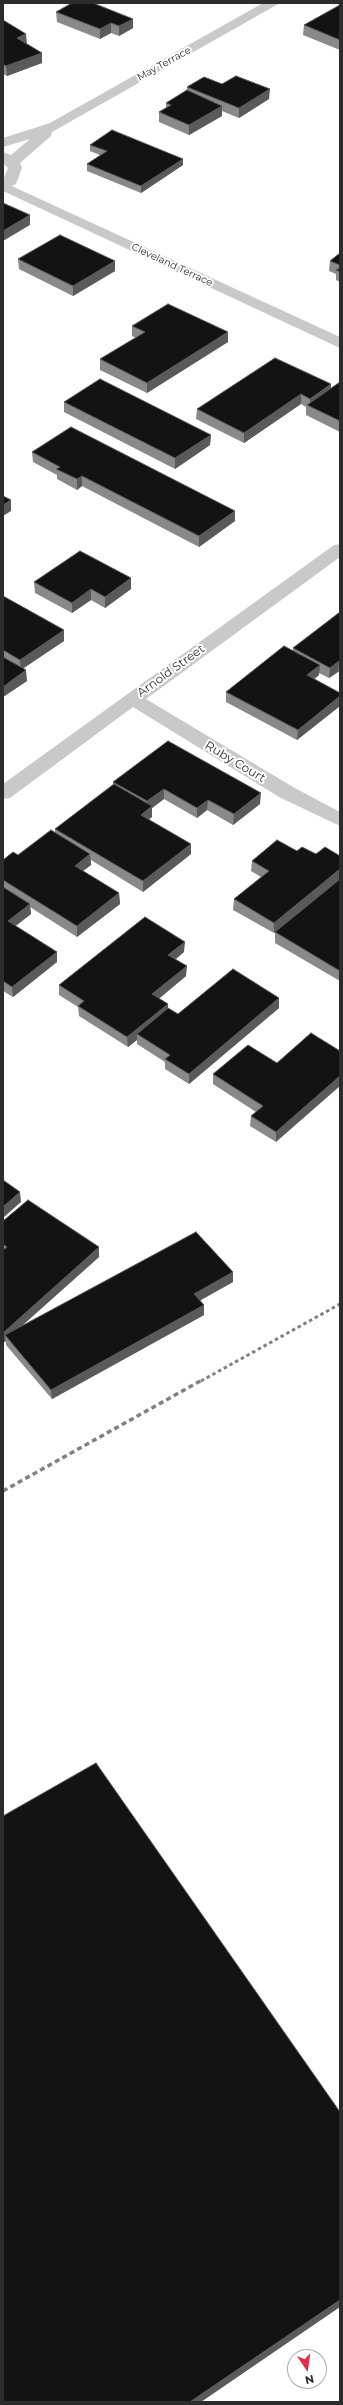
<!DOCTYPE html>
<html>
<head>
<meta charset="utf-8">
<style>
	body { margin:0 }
	#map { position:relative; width:343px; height:2405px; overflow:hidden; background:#fff; font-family:Montserrat,sans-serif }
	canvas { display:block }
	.frame { position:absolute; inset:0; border:4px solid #2c2c2c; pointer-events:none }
	.north { position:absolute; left:287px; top:2349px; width:40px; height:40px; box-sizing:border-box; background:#fff; border:1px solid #ababab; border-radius:50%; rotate:167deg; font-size:11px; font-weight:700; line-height:16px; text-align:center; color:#2c2c2c }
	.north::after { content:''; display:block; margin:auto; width:14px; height:18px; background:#e62b4d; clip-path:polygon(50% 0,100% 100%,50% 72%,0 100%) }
</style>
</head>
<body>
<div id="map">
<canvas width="343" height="2405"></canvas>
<div class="frame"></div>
<div class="north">N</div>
</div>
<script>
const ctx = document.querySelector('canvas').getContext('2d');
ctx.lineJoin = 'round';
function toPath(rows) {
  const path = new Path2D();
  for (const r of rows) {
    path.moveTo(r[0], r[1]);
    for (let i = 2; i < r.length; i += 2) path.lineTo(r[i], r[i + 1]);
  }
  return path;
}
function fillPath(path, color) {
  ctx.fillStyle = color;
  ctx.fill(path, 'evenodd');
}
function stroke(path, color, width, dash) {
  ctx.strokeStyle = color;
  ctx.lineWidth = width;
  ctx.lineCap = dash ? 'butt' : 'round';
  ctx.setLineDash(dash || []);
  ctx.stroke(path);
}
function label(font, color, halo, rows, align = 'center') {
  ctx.font = font + ' Montserrat,sans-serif';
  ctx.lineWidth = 4;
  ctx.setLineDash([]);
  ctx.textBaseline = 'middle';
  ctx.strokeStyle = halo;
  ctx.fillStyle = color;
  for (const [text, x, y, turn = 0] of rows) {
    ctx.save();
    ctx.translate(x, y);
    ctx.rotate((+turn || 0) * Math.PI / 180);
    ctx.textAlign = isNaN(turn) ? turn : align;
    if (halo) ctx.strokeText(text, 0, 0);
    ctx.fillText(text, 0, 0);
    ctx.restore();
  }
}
const minor = toPath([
	[3,182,340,337,340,348,3,191,3,182],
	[340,544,340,557,146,699,293,787,340,812,340,826,279,797,133,707,10,798,3,799,3,784,334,545,340,544]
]);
const tertiary = toPath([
	[263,3,280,3,52,132,51,136,20,163,22,168,16,184,3,190,3,180,8,168,3,163,3,152,11,155,30,139,3,147,3,138,50,123,263,3]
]);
const railFar1 = toPath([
	[201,1381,340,1304]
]);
const rail = toPath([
	[3,1491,202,1380]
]);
const wall = toPath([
	[340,5,340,50,303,35,304,25],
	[56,12,133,19,133,28,119,36,111,33,100,39,57,22],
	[3,20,27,44,42,53,42,63,7,76,3,74],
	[222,84,269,99,239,118,222,111,222,116,189,135,159,122,159,112,166,108,166,103,187,91,187,87],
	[90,145,183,159,183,165,141,193,87,171,87,164,100,155,90,151],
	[340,253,340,282,336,280,336,274,329,271,330,261],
	[18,259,115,271,73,296,19,269],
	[132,326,228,332,228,342,147,393,100,370,100,359,136,338,132,336],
	[340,382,340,432,306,415,306,407,301,404,244,443,196,419,197,409,331,384,331,389],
	[64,402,211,435,210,445,175,469,64,412],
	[32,452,235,521,199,547,82,486,77,490,57,479,57,475,33,462],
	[131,578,131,589,105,608,91,600,72,613,35,593,34,582],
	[3,596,64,630,64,641,23,668,27,681,3,697],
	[340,612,340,672,338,672,329,678,319,673,319,675,314,679,340,693,340,706,297,740,226,702,226,692,293,651,293,648],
	[168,741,260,804,233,825,207,810,197,818,164,799,152,808,152,817,149,819,191,854,143,892,91,860,91,865,83,871,119,893,120,904,77,937,30,907,31,914,15,926,57,962,13,997,3,991,3,860,18,855,55,833,55,829,113,785,113,782],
	[252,861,340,879,274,933,233,910,234,899,261,877,251,871],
	[340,879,340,981,275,943,275,932],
	[184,952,176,959,186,976,159,999,168,1004,168,1009,178,1014,279,998,279,1008,189,1084,165,1069,165,1062,137,1044,137,1040,128,1047,79,1016,78,1007,59,995,59,985],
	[311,1033,276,1142,250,1126,251,1116,256,1112,213,1084,213,1074,277,1063],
	[3,1221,99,1257,23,1325,233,1272,233,1282,200,1300,204,1305,204,1315,52,1399,6,1345,6,1341,3,1343]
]);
const shadedWall = toPath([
	[133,19,133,28,119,36,119,26],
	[111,23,111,33,100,39,100,29],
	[26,34,27,44,17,38],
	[42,53,42,63,7,76,6,66],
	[270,89,269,99,239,118,239,108],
	[222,106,222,116,189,135,189,125],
	[183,159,183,165,141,193,141,186],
	[30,215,30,225,3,241,3,231],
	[115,261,115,271,73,296,73,286],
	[228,332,228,342,147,393,147,383],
	[331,384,330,395,310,406,310,399],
	[301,394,301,404,244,443,244,433],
	[211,435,210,445,175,469,175,458],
	[82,476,82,486,77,490,77,479],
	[11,500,11,511,3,516,3,505],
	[235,511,235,521,199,547,199,536],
	[131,578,131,589,105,608,105,597],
	[91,589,91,600,72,613,72,603],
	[64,630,64,641,21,670,20,660],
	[339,661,338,672,329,678,330,668],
	[320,665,319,675,306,686,307,675],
	[26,670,27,681,3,697,3,687],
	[340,696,340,706,297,740,298,730],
	[164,789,164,799,152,808,152,817,141,825,141,815,147,810,147,801],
	[261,793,260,804,233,825,234,814],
	[208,800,207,810,197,818,197,808],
	[191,844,191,854,143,892,143,881],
	[90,854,91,865,75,877,75,866],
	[340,869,340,879,274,933,274,923],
	[119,893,120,904,77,937,77,926],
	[30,904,31,914,8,932,8,921],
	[185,942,184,952,168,965,168,955],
	[57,952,57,962,13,997,12,987],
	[187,966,186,976,152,1004,152,994],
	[279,998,279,1008,189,1084,189,1074],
	[168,1004,168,1015,137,1034,137,1040,128,1047,127,1037],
	[340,1076,340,1086,276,1142,276,1132],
	[20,1192,21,1202,3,1218,3,1207],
	[99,1247,99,1257,8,1338,5,1335,6,1341,3,1343,3,1333],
	[233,1272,233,1282,194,1304,194,1294],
	[204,1305,204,1315,52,1399,51,1390],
	[340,2300,340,2307,201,2402,190,2402]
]);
const building = toPath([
	[72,3,93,3,133,19,119,26,111,23,100,29,56,12,72,3],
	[340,5,340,40,304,25,340,5],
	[3,20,26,34,17,38,42,53,6,66,3,64,3,20],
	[236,76,270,89,239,108,187,87,204,77,222,84,236,76],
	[187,90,222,106,189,125,159,112,171,105,166,103,187,90],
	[112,130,183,159,141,186,87,164,107,151,90,145,112,130],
	[3,203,30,215,3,231,3,203],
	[60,235,115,261,73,286,18,259,60,235],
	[340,253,340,265,330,261,340,253],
	[340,268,340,272,336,270,340,268],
	[168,304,228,332,147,383,100,359,145,332,132,326,168,304],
	[275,358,331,384,310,399,301,394,244,433,197,409,275,358],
	[100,379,211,435,175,458,64,402,100,379],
	[340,382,340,421,307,405,340,382],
	[71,427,235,511,199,536,82,476,77,479,56,469,60,467,32,452,71,427],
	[3,496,11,500,3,505,3,496],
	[80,551,131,578,105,597,91,589,72,603,34,582,80,551],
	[3,596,64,630,20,660,3,650,3,596],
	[340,612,340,662,339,661,330,668,293,648,340,612],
	[284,646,320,665,307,675,340,693,340,696,298,730,226,692,284,646],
	[3,657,26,670,3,687,3,657],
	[168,741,261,793,234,814,208,800,197,808,164,789,147,801,113,782,168,741],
	[114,784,152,806,141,815,191,844,143,881,55,829,114,784],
	[51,830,90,854,75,866,119,893,77,926,3,880,3,860,13,852,18,855,51,830],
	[277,840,297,851,302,847,316,854,325,847,340,856,340,869,274,923,234,899,269,871,252,861,277,840],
	[340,879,340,971,275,932,340,879],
	[3,887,30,904,8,921,57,952,12,987,3,981,3,887],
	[145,917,185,942,168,955,187,966,152,994,168,1004,127,1037,78,1006,84,1001,59,985,145,917],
	[233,969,279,998,189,1074,165,1059,170,1055,137,1034,168,1008,178,1014,233,969],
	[311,1033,340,1051,340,1076,276,1132,251,1116,263,1106,213,1074,248,1045,277,1063,311,1033],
	[3,1180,20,1192,3,1207,3,1180],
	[28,1200,99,1247,3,1333,3,1250,7,1247,3,1244,3,1221,28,1200],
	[196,1232,233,1272,194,1294,204,1305,51,1390,5,1335,196,1232],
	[96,1763,340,2112,340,2300,190,2402,3,2402,3,1816,96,1763]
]);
const farStreetnames = [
	["May Terrace",164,64,-29],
	["Cleveland Terrace",172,265,25]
];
const streetNames = [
	["Arnold Street",171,671,-36],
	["Ruby Court",235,762,31]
];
fillPath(minor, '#c9c9c9');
fillPath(tertiary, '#c9c9c9');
stroke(railFar1, '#818181', 3, [3.5, 3]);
stroke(rail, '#818181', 3.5, [5, 3.5]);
fillPath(wall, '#898989');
fillPath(shadedWall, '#5a5a5a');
fillPath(building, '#131313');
stroke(building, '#5a5a5a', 1);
label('10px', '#2c2c2c', '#fff', farStreetnames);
label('12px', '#2c2c2c', '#fff', streetNames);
</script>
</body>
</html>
